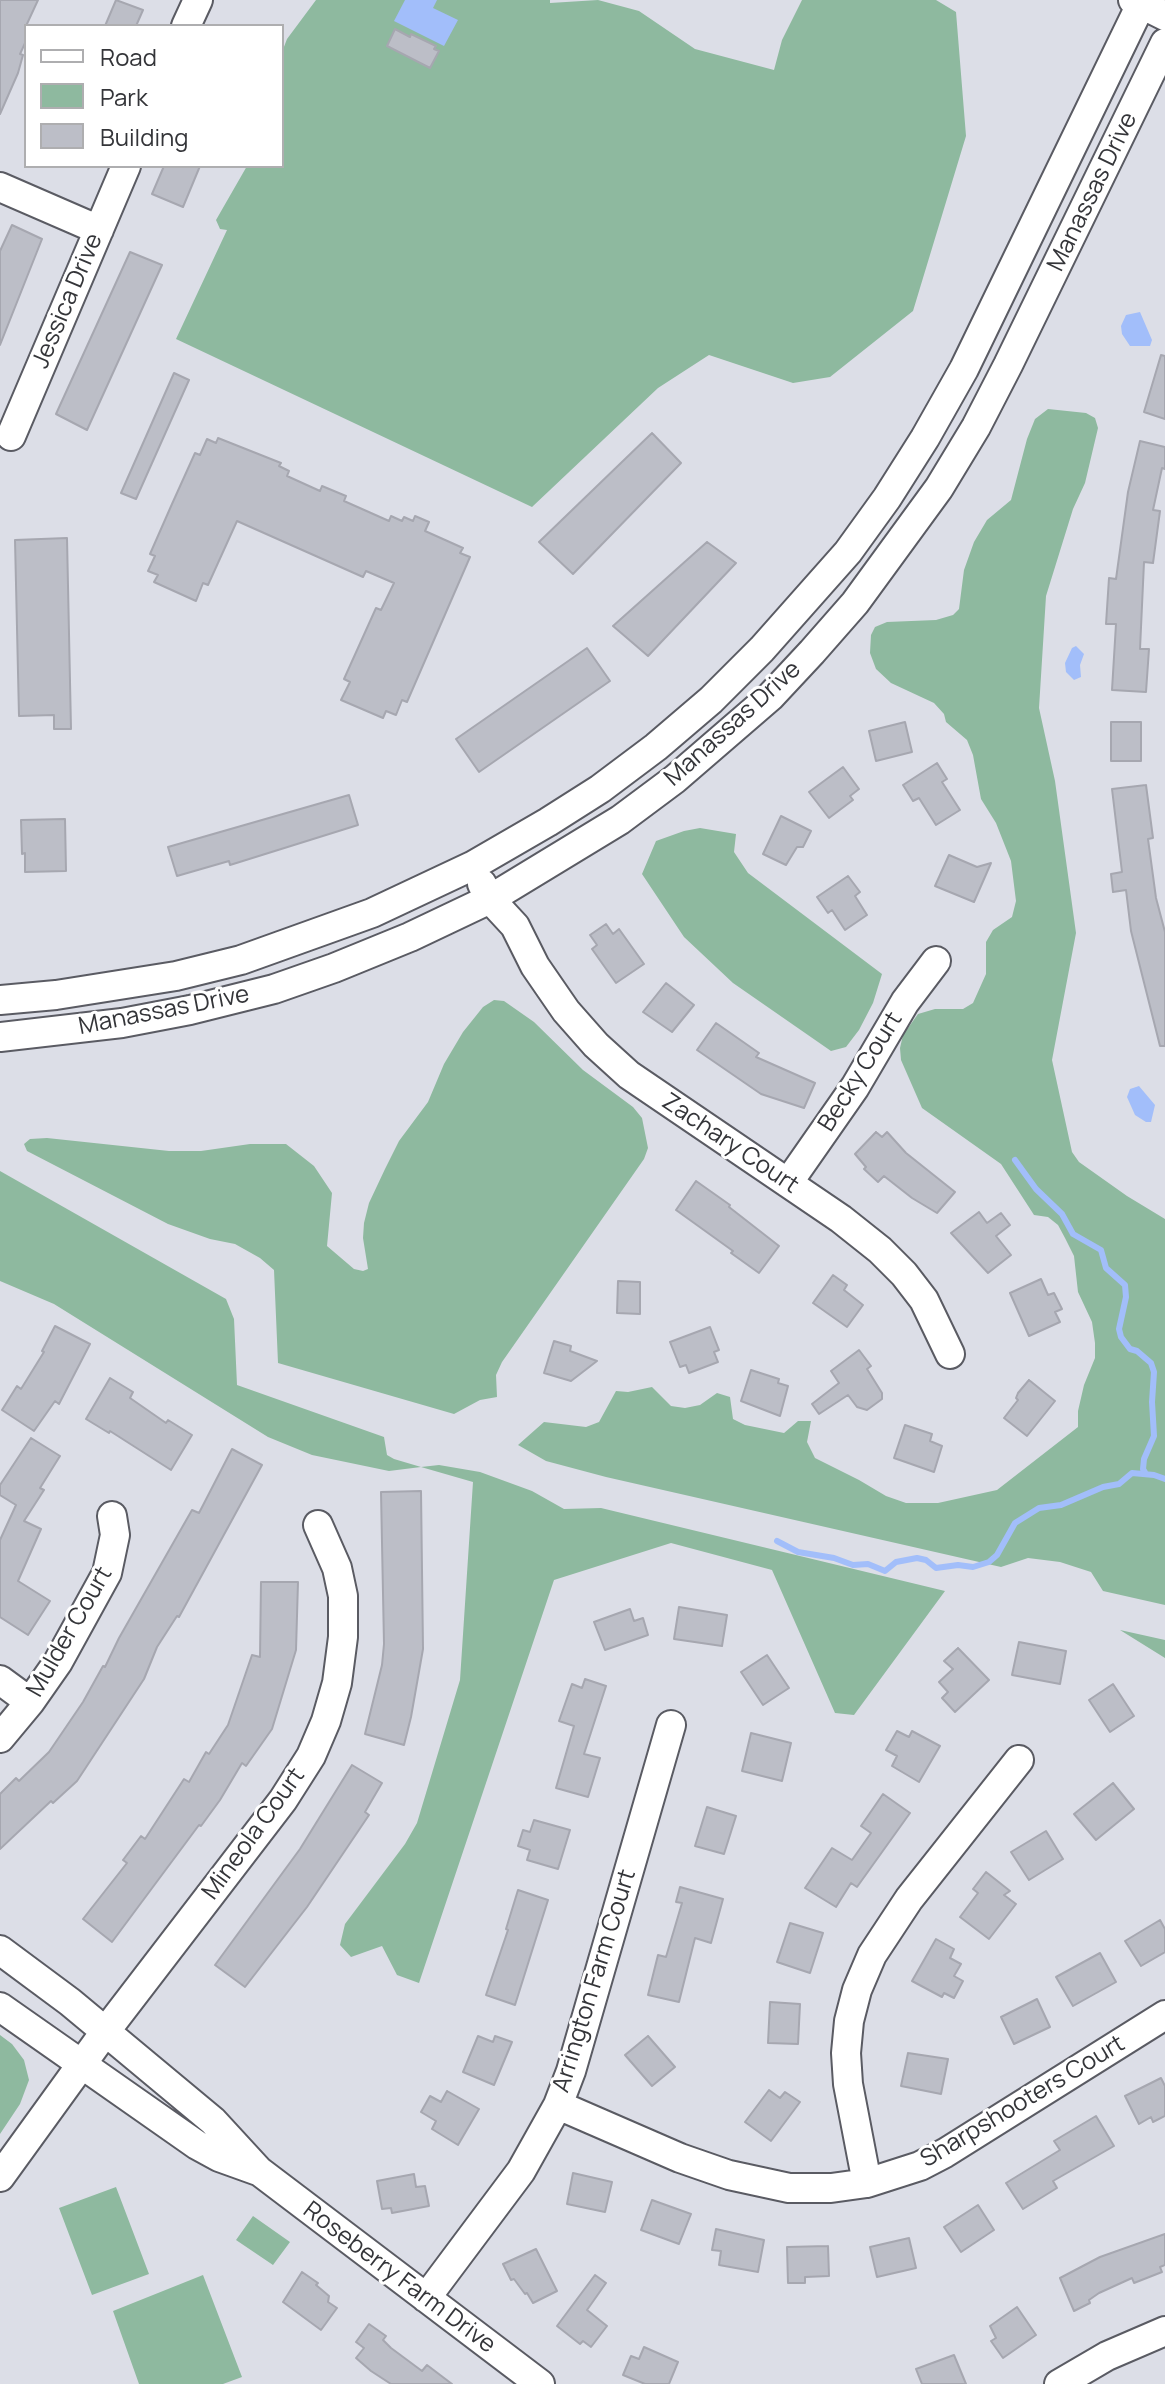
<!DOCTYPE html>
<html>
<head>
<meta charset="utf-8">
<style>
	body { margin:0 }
	#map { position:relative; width:1165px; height:2384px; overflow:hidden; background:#dcdee7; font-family:Manrope,sans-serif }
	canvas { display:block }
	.legend { position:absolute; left:24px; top:24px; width:260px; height:144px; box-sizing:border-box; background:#fff; border:2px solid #aeaeb0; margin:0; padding:10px 14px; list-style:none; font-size:24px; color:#343539 }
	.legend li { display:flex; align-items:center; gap:16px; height:40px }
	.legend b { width:40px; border:2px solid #aeaeb0 }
</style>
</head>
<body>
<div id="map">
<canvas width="1165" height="2384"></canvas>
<ul class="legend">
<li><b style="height:10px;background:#fff"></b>Road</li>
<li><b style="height:22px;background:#8eb99f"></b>Park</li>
<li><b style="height:22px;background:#bcbec7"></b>Building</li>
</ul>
</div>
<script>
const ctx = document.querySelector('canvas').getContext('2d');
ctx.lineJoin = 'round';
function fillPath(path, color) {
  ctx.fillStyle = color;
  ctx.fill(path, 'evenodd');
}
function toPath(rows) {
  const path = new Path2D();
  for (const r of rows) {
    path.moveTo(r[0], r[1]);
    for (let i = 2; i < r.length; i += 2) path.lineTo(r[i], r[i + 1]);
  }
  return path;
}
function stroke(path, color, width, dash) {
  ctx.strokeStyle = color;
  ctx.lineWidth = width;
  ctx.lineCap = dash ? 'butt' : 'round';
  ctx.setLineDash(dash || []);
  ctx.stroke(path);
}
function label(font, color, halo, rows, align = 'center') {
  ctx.font = font + ' Manrope,sans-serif';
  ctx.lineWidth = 6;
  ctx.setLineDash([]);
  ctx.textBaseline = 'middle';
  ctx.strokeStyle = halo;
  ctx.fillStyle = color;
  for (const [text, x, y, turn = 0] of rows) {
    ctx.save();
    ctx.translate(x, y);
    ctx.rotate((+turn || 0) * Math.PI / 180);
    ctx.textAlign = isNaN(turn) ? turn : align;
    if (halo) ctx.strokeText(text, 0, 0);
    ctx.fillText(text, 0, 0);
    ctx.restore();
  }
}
const green = toPath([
	[316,0,550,0,550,3,598,0,639,11,695,49,774,70,782,40,802,0,936,0,956,12,966,136,913,311,830,377,793,383,709,355,658,388,532,507,176,339,227,230,220,229,216,220,247,166,282,166,282,52,287,39],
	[1048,409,1086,413,1095,418,1098,428,1085,483,1073,509,1046,596,1039,708,1055,781,1076,933,1052,1060,1072,1152,1079,1162,1127,1196,1165,1219,1165,1605,1103,1591,1091,1572,1060,1562,1028,1558,1001,1567,606,1477,546,1461,518,1445,544,1422,586,1427,599,1422,616,1391,628,1392,652,1387,671,1406,685,1408,700,1405,717,1393,730,1397,733,1419,745,1425,784,1433,798,1421,811,1421,807,1442,815,1458,859,1480,886,1496,906,1503,938,1503,997,1490,1078,1427,1078,1411,1084,1385,1095,1358,1095,1343,1092,1322,1078,1292,1074,1256,1065,1238,1058,1225,1048,1217,1034,1215,1001,1164,922,1108,901,1060,900,1048,903,1035,918,1014,935,1009,963,1009,973,1003,986,974,986,942,993,930,1012,917,1016,901,1011,861,996,823,981,799,973,755,967,740,946,722,944,714,934,703,891,683,876,669,870,653,871,635,875,627,887,622,936,620,953,615,959,609,964,570,974,542,987,520,1011,500,1027,439,1035,419],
	[700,828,736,834,734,852,748,873,882,974,873,1003,859,1030,846,1047,831,1051,733,983,684,937,642,874,656,841,684,831],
	[494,1000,504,1001,534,1022,583,1070,633,1107,642,1118,648,1148,644,1159,502,1362,496,1375,497,1397,480,1400,454,1414,278,1363,274,1270,260,1258,235,1244,210,1239,168,1224,27,1151,24,1144,30,1139,47,1138,169,1151,201,1151,250,1144,286,1144,314,1166,332,1193,327,1246,354,1269,363,1271,368,1269,363,1238,364,1223,369,1203,385,1169,399,1141,428,1102,444,1064,463,1032,483,1007],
	[0,1171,226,1299,234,1319,237,1385,384,1437,387,1455,394,1459,421,1467,439,1465,480,1472,532,1491,564,1509,601,1508,945,1591,854,1715,835,1713,772,1570,671,1543,554,1580,419,1983,397,1975,382,1946,351,1957,340,1945,345,1924,405,1844,417,1823,460,1680,473,1482,421,1467,389,1471,312,1455,268,1437,54,1304,0,1281],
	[1120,1630,1165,1640,1165,1658],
	[0,2035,12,2044,24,2060,29,2080,20,2104,0,2134],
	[116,2187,149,2274,92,2295,59,2208],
	[253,2216,290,2242,273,2265,236,2240],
	[203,2275,242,2377,223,2384,139,2384,113,2311]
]);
const water = toPath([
	[405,0,437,0,433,8,458,20,444,46,394,21],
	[1140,312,1152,340,1150,346,1130,346,1122,334,1121,326,1126,315],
	[1076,646,1084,654,1080,665,1081,677,1074,680,1066,672,1065,663,1072,648],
	[1139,1086,1155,1105,1151,1122,1146,1122,1135,1115,1127,1097,1130,1089]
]);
const stream = toPath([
	[1015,1160,1036,1189,1062,1214,1073,1234,1101,1250,1106,1268,1125,1285,1126,1297,1119,1329,1121,1337,1130,1349,1137,1351,1151,1363,1154,1372,1152,1402,1154,1436,1144,1459,1143,1469,1146,1474],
	[777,1541,798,1552,834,1558,853,1565,868,1564,885,1571,896,1562,917,1558,926,1560,936,1568,958,1565,973,1567,989,1562,997,1555,1015,1523,1039,1508,1061,1505,1103,1487,1119,1484,1132,1473,1154,1475,1165,1479]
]);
const building = toPath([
	[0,0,38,0,26,26,26,41,20,54,23,55,18,73,0,114,0,0],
	[116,0,143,10,136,26,105,26,116,0],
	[395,29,410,37,411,34,436,46,434,49,439,51,430,68,387,46,395,29],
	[164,166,200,166,183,207,152,194,164,166],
	[12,225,42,239,0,345,0,251,12,225],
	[130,252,162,265,87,430,56,414,130,252],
	[1161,355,1165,356,1165,419,1144,412,1161,355],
	[174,373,189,380,136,499,121,493,174,373],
	[652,433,681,463,573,574,539,542,652,433],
	[218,438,281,463,279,466,289,471,287,476,320,491,322,486,346,496,344,501,389,521,391,516,402,521,404,517,413,521,415,516,429,522,425,531,463,548,460,553,470,557,407,702,402,700,396,715,386,711,383,718,341,700,350,682,344,679,376,608,381,610,394,583,366,571,363,577,237,521,208,585,203,583,196,601,154,582,158,575,148,571,155,556,150,554,172,504,195,453,200,455,207,439,216,443,218,438],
	[1140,441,1165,447,1165,469,1162,468,1153,510,1160,511,1153,563,1144,562,1140,649,1149,649,1146,692,1112,690,1116,624,1106,624,1109,578,1116,579,1128,492,1140,441],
	[67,538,71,729,54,729,54,715,19,716,15,540,67,538],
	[707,542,736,563,648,656,613,626,707,542],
	[587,648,610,681,479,772,456,739,587,648],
	[905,722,912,752,876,761,869,731,905,722],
	[1111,722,1141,722,1141,761,1111,761,1111,722],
	[937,763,947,779,942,782,960,810,936,825,919,798,913,801,903,785,937,763],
	[843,767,859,789,850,796,853,800,829,818,809,792,843,767],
	[1146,785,1153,838,1148,839,1156,898,1165,932,1165,1046,1160,1046,1131,931,1126,890,1113,892,1111,874,1122,872,1112,789,1146,785],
	[349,795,358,825,230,865,229,861,177,876,168,847,349,795],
	[781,816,811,831,803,847,797,847,786,865,763,854,781,816],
	[65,819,66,871,25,872,25,853,22,854,21,820,65,819],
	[949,855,977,867,991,863,974,902,935,886,949,855],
	[848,876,860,892,855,896,867,915,845,930,832,910,828,913,817,897,848,876],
	[606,924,613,934,619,929,644,964,616,983,592,949,597,945,590,935,606,924],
	[666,983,694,1005,672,1032,643,1012,666,983],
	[716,1023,759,1053,756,1057,815,1083,804,1108,761,1094,697,1050,716,1023],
	[876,1132,882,1137,887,1132,906,1153,955,1192,937,1213,912,1198,884,1176,878,1182,864,1169,866,1167,855,1154,876,1132],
	[696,1181,730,1205,729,1207,779,1246,759,1273,731,1253,733,1251,676,1210,696,1181],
	[979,1212,987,1223,1001,1213,1010,1225,996,1236,1011,1255,988,1273,951,1233,979,1212],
	[833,1275,847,1285,844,1290,863,1305,847,1327,813,1303,833,1275],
	[1041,1279,1048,1295,1054,1293,1062,1309,1055,1312,1060,1322,1029,1336,1010,1293,1041,1279],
	[618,1281,640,1282,640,1314,617,1313,618,1281],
	[55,1326,90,1344,59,1404,55,1401,34,1431,2,1410,17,1386,21,1389,44,1352,42,1351,55,1326],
	[710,1327,719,1350,714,1352,718,1362,689,1373,686,1365,680,1367,670,1342,710,1327],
	[554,1341,571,1346,570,1351,597,1361,571,1381,544,1373,554,1341],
	[859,1350,871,1366,867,1369,882,1393,882,1399,867,1410,857,1407,848,1395,819,1414,812,1404,839,1383,831,1371,859,1350],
	[751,1370,779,1379,778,1383,788,1386,780,1416,741,1401,751,1370],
	[110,1378,133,1392,130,1398,166,1423,168,1420,192,1435,171,1470,110,1431,109,1433,86,1419,110,1378],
	[1029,1380,1055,1401,1027,1436,1004,1418,1018,1400,1016,1398,1018,1393,1029,1380],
	[905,1425,932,1434,930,1441,942,1446,934,1472,894,1458,905,1425],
	[31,1438,60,1456,40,1488,44,1490,24,1521,41,1529,18,1581,50,1601,28,1635,0,1617,0,1540,16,1505,0,1495,0,1485,31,1438],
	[232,1449,262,1465,179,1617,177,1616,157,1647,144,1679,77,1781,53,1803,51,1801,0,1849,0,1794,16,1778,19,1781,49,1752,83,1702,103,1666,105,1667,119,1638,192,1510,199,1513,232,1449],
	[421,1491,423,1649,411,1717,404,1745,365,1734,382,1665,384,1644,381,1492,421,1491],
	[261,1582,298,1582,296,1650,272,1729,246,1766,242,1763,220,1800,201,1826,199,1825,112,1942,83,1919,127,1863,123,1860,141,1836,145,1839,184,1779,189,1782,206,1752,209,1754,228,1725,252,1655,260,1657,261,1582],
	[679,1607,727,1615,722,1646,674,1639,679,1607],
	[630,1609,634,1621,643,1618,648,1635,605,1650,594,1622,630,1609],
	[1019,1642,1066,1651,1060,1684,1012,1675,1019,1642],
	[958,1648,989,1680,955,1712,942,1698,948,1692,939,1682,953,1669,944,1661,958,1648],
	[767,1655,789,1688,763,1705,741,1672,767,1655],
	[585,1679,606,1686,584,1754,600,1758,588,1797,556,1788,574,1726,559,1721,572,1684,582,1688,585,1679],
	[1113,1684,1134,1716,1110,1732,1089,1700,1113,1684],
	[897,1731,909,1737,912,1731,940,1746,919,1782,892,1766,897,1756,886,1750,897,1731],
	[751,1733,791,1743,782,1781,742,1771,751,1733],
	[352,1765,382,1783,365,1812,369,1815,307,1907,245,1987,215,1965,300,1849,352,1765],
	[1113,1783,1134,1809,1096,1840,1074,1814,1113,1783],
	[883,1794,910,1813,857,1887,851,1883,836,1907,805,1888,832,1848,852,1860,871,1833,861,1826,883,1794],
	[707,1807,736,1816,724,1854,695,1846,707,1807],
	[534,1820,570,1830,558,1869,527,1860,530,1850,518,1846,523,1830,530,1832,534,1820],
	[1046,1831,1063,1859,1029,1880,1011,1852,1046,1831],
	[986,1872,1010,1891,1004,1895,1016,1904,989,1939,960,1917,978,1893,973,1889,986,1872],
	[680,1887,723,1899,711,1943,695,1938,679,2002,648,1995,658,1955,666,1957,682,1903,676,1902,680,1887],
	[518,1890,548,1900,515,2005,486,1995,508,1930,506,1929,518,1890],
	[1160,1920,1165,1929,1165,1952,1141,1966,1125,1941,1160,1920],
	[790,1923,823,1933,810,1973,777,1962,790,1923],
	[936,1939,954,1949,950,1958,961,1964,954,1976,963,1981,954,1998,944,1993,942,1997,912,1981,936,1939],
	[1100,1953,1116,1982,1073,2006,1056,1977,1100,1953],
	[1037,1999,1050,2027,1014,2044,1001,2017,1037,1999],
	[770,2002,800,2004,798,2044,768,2043,770,2002],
	[478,2036,493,2042,495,2036,512,2042,494,2085,463,2072,478,2036],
	[648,2036,675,2067,652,2086,625,2055,648,2036],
	[908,2053,948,2059,941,2094,901,2086,908,2053],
	[1161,2078,1165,2086,1165,2116,1153,2122,1151,2117,1139,2124,1125,2096,1161,2078],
	[769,2090,780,2098,785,2092,800,2102,771,2141,745,2122,769,2090],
	[447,2091,479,2109,458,2145,432,2129,436,2121,421,2112,430,2096,441,2102,447,2091],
	[1096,2116,1114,2146,1053,2181,1057,2188,1023,2209,1006,2183,1060,2150,1054,2141,1096,2116],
	[573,2173,612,2182,605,2212,567,2204,573,2173],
	[414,2174,416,2187,425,2186,429,2206,392,2213,391,2208,382,2209,377,2181,414,2174],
	[652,2200,691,2214,679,2244,641,2230,652,2200],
	[978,2205,994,2230,961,2252,944,2227,978,2205],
	[716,2229,764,2240,758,2272,719,2265,721,2251,712,2250,716,2229],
	[1165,2234,1165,2265,1160,2267,1162,2272,1134,2283,1132,2278,1099,2293,1089,2300,1090,2303,1074,2311,1060,2278,1100,2257,1165,2234],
	[909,2238,916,2268,877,2277,870,2247,909,2238],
	[828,2246,829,2276,805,2277,805,2283,788,2283,787,2247,828,2246],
	[536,2249,557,2291,533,2303,527,2293,525,2294,514,2279,511,2280,503,2264,536,2249],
	[302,2272,318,2283,316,2285,329,2296,328,2302,337,2308,321,2330,283,2302,302,2272],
	[595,2275,606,2283,587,2310,607,2326,591,2347,583,2341,580,2344,557,2326,595,2275],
	[1017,2307,1036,2335,1003,2358,991,2341,996,2338,990,2326,1017,2307],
	[369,2324,386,2336,383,2340,391,2348,422,2371,427,2365,452,2384,391,2384,371,2371,356,2358,364,2348,356,2342,369,2324],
	[644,2347,678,2362,669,2384,645,2384,623,2375,631,2356,639,2359,644,2347],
	[954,2355,966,2384,922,2384,916,2369,954,2355]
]);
const minor = toPath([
	[1133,0,1165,16],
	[186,26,198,0],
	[0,187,99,230],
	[11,436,126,166],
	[482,884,490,899,515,926,535,966,566,1011,596,1045,629,1075,841,1219,880,1250,904,1274,924,1300,950,1354],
	[0,1000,56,995,176,976,241,960,372,913,472,866,548,822,600,789,656,747,711,700,762,649,848,552,887,498,925,438,964,369,1143,0],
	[0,1037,122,1023,190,1010,274,989,334,968,410,937,490,899,620,820,675,779,770,697,812,652,855,603,939,488,976,427,1008,365,1165,43],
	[788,1183,855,1087,905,1002,936,961],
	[0,1680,30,1702],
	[0,1738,30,1702,58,1662,107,1573,115,1535,112,1516],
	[0,1950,70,2002,213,2121,259,2171,540,2384],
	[0,2007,197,2145,219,2157,258,2171],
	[558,2105,680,2158,729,2175,789,2188,831,2188,867,2183,920,2166,945,2153,1165,2015],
	[0,2177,105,2032,283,1800,311,1756,326,1721,337,1683,343,1637,343,1596,337,1568,318,1525],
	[867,2183,848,2084,846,2053,849,2021,857,1990,872,1955,909,1899,1019,1760],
	[426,2298,521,2171,558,2105,571,2071,671,1725],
	[1059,2384,1107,2356,1165,2331]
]);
const streetNames = [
	["Manassas Drive",1093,192,-64],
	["Jessica Drive",68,301,-67],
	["Manassas Drive",733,724,-42],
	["Manassas Drive",164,1011,-11],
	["Becky Court",861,1072,-58],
	["Zachary Court",730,1144,34],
	["Mulder Court",70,1632,-60],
	["Mineola Court",254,1834,-54],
	["Arrington Farm Court",595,1981,-73],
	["Sharpshooters Court",1023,2102,-31],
	["Roseberry Farm Drive",399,2278,37]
];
fillPath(green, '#8eb99f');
fillPath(water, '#a2befa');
stroke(stream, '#a2befa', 6);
fillPath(building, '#bcbec7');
stroke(building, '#a6a7b0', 2);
stroke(minor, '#5a5b63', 32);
stroke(minor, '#fff', 28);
label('24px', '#343539', '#fff', streetNames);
</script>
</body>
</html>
